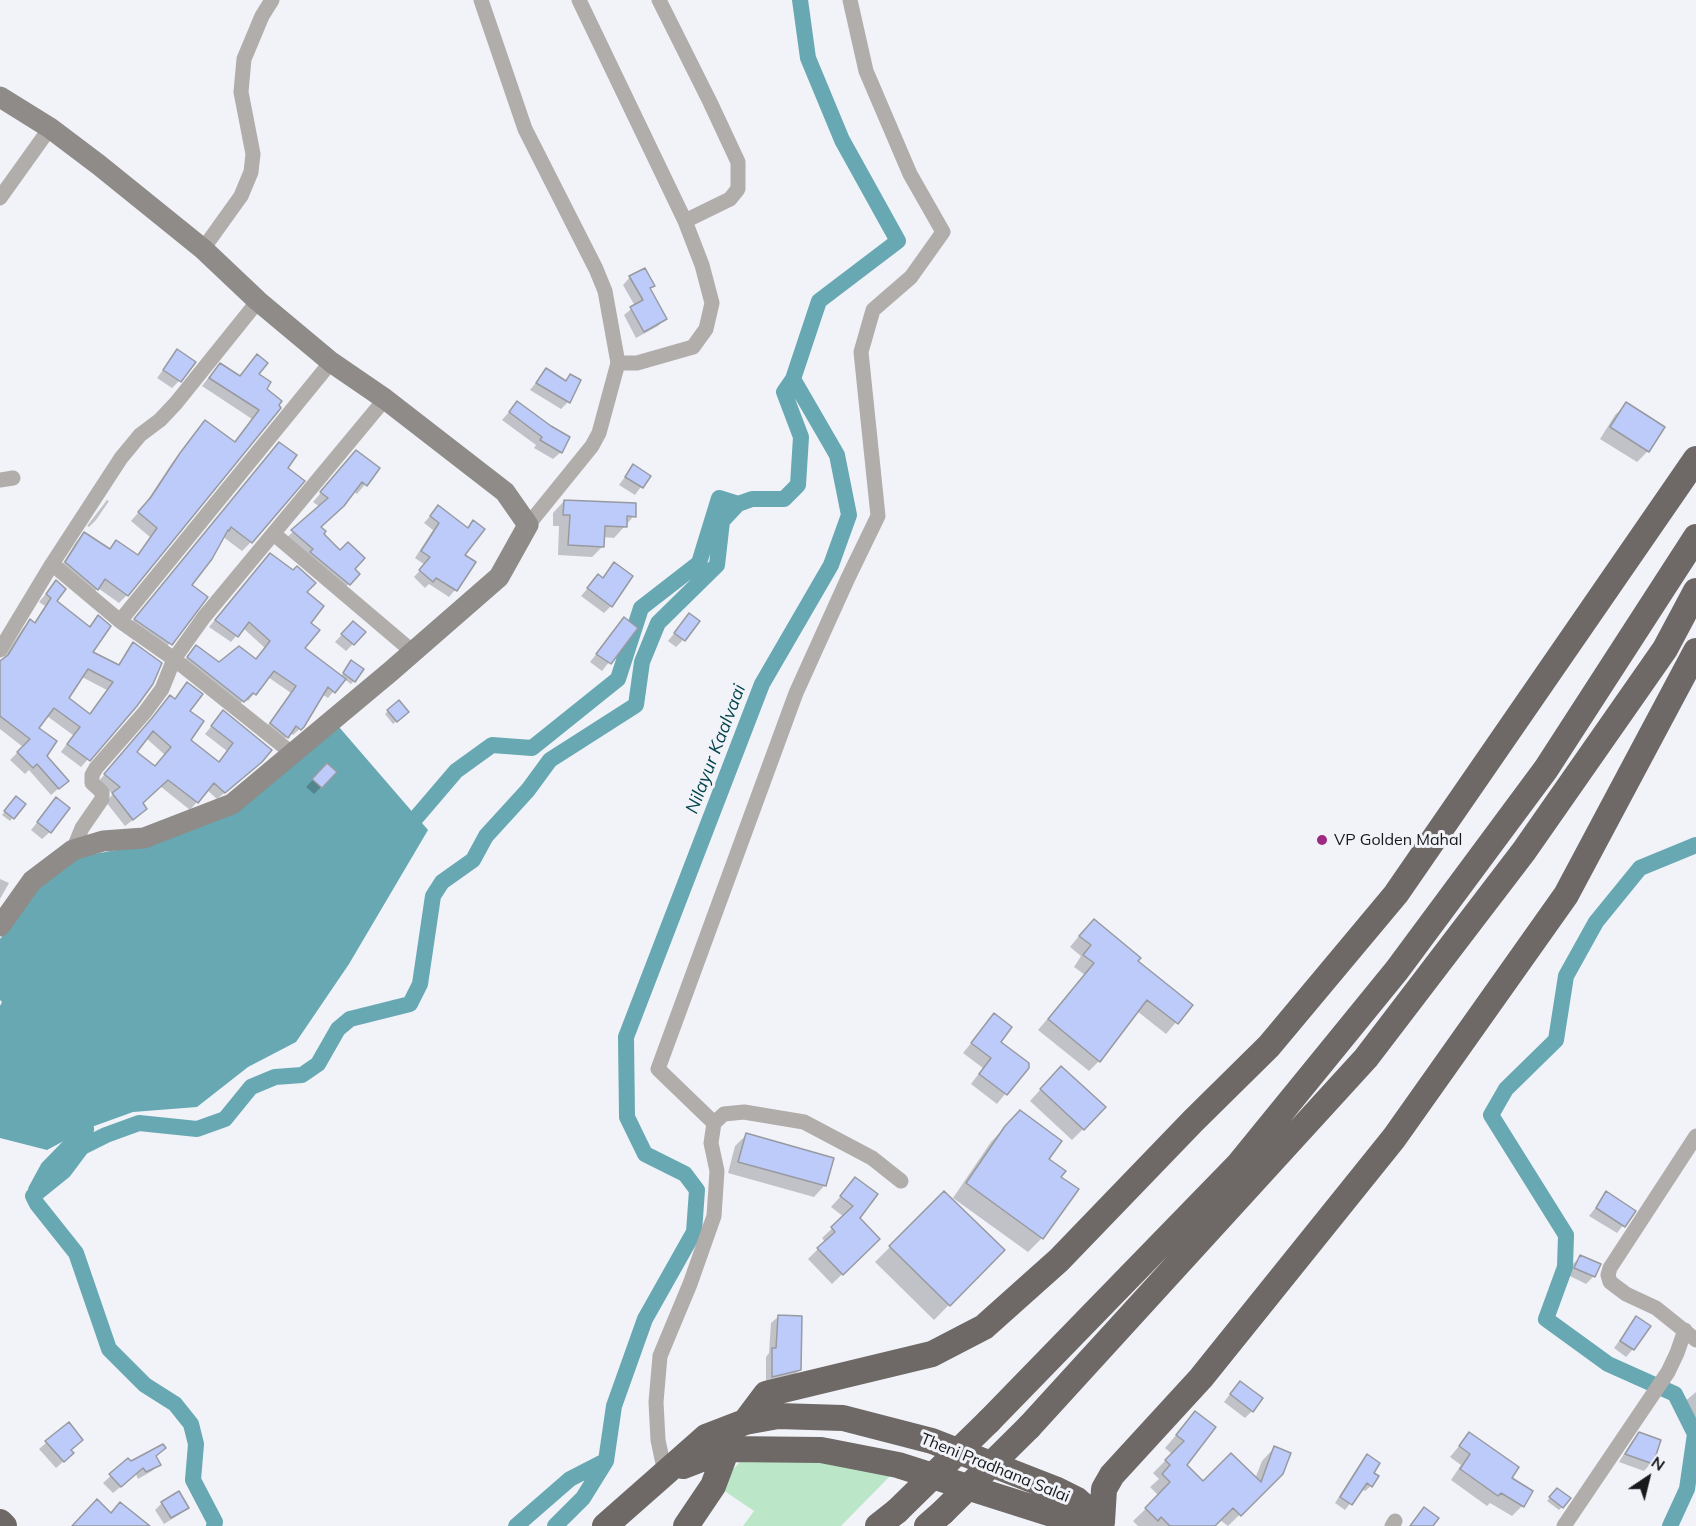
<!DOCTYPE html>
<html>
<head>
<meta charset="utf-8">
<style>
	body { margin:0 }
	#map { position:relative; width:1696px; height:1526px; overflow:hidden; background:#f1f3f9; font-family:Mulish,sans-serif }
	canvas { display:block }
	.north { position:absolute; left:1618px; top:1448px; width:60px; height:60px; -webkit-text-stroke:4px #f1f3f9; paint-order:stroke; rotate:35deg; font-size:16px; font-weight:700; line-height:24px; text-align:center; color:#18191b }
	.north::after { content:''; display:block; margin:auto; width:21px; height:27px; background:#18191b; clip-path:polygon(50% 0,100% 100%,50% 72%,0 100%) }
</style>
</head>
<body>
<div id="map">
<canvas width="1696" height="1526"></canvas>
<div class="north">N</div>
</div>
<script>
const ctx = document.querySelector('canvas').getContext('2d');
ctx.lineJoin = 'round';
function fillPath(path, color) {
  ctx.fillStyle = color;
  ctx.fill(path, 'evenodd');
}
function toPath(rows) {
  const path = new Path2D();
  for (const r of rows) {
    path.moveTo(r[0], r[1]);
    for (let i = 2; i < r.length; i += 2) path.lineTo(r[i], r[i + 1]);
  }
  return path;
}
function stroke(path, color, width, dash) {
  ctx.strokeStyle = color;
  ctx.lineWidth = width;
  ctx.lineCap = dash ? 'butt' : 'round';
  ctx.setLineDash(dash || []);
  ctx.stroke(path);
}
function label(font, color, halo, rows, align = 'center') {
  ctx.font = font + ' Mulish,sans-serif';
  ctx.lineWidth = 6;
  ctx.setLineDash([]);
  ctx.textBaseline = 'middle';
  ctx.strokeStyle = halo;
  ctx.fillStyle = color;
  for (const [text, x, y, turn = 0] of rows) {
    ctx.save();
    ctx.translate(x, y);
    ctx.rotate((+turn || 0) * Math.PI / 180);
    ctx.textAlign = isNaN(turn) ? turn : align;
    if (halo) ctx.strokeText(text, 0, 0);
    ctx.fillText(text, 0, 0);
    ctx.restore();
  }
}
const green = toPath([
	[818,1458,893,1473,841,1526,743,1526,754,1511,717,1486,741,1461]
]);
const water = toPath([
	[339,727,428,830,349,964,296,1042,248,1067,197,1107,133,1112,86,1129,47,1150,0,1138,0,1006,2,1002,0,1000,0,939,9,926,47,878,77,857,156,843]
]);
const shadow = toPath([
	[630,277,653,285,649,290,665,319,658,326,636,338,624,315,635,306,623,285],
	[177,351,179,381,172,388,157,378],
	[249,364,265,389,280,401,127,595,119,603,98,588,89,597,58,571,76,542,84,534,109,550,117,542,137,556,150,537,131,521,143,507,172,463,198,430,233,443,252,419,202,386,212,373,239,377],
	[546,370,564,381,570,376,568,402,561,409,530,390],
	[517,403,561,452,553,459,534,448,536,445,502,420],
	[1627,404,1648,451,1637,462,1600,439,1615,415],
	[279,444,286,468,251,542,242,551,222,536,190,585,206,597,161,654,126,629],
	[356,452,378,469,357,494,353,491,319,527,321,534,358,574,340,593,284,540,320,507,313,502],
	[633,466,649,476,635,495,619,485],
	[107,500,109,501,96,520,89,527,87,526],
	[564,501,634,516,614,538,603,537,603,546,592,557,558,555,559,526,553,526,553,513],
	[438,507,467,529,474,522,463,555,474,562,455,590,449,597,429,584,425,588,414,577,425,565,415,558,433,530,424,523],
	[264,561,305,592,309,623,303,648,341,677,348,665,354,681,351,684,344,679,328,698,322,694,303,726,293,735,290,733,281,743,264,730,291,693,268,677,248,701,245,699,236,708,182,664,190,653,219,664,255,660,265,648,243,628,231,642,209,627],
	[614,564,611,606,604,613,581,596,598,576,602,579],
	[56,582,55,601,88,627,98,617,91,652,117,666,134,644,88,759,81,767,61,752,73,735,47,716,37,729,45,756,59,788,51,795,29,770,25,774,10,760,23,747,0,729,0,660,2,660,23,628,30,621,34,623,45,606,39,602],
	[82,677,107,690,89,715,67,699],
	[689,615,683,640,676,647,668,641],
	[624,619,636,628,602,671,590,662],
	[346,630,353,644,346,651,335,642],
	[188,684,189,740,218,763,227,751,205,734,223,712,253,770,217,799,207,790,190,810,160,786,141,803,138,816,125,826,106,802,113,794,98,782,145,728,163,704,170,697,174,700],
	[146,738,165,755,155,767,135,752],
	[388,711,404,715,393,724,385,714],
	[320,772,321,787,314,794,306,787],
	[56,799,50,832,42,839,31,830],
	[13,801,24,804,10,821,2,815],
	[0,879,9,883,0,899],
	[1083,931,1135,962,1191,1005,1166,1034,1137,1011,1099,1061,1089,1071,1038,1030,1085,975,1074,967,1081,956,1070,947],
	[994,1015,999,1042,1027,1067,997,1104,971,1084,983,1068,963,1053],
	[1050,1079,1083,1129,1072,1140,1030,1101],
	[1006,1126,1047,1159,1059,1177,1042,1238,1028,1252,953,1198,991,1142],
	[746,1135,825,1185,814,1197,728,1173,735,1146],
	[856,1179,858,1218,868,1249,832,1284,808,1259,825,1242,822,1238,844,1217,831,1207],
	[944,1193,1003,1250,934,1320,875,1262],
	[1607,1193,1634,1211,1617,1233,1589,1216],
	[1580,1257,1594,1276,1586,1284,1568,1275,1573,1264],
	[779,1316,800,1370,792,1377,766,1383,766,1357,769,1353,771,1323],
	[1636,1318,1633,1349,1626,1357,1614,1348],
	[1233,1390,1252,1411,1245,1418,1224,1402],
	[1696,1392,1696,1423,1683,1403],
	[1195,1413,1185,1465,1203,1483,1255,1479,1262,1461,1274,1448,1282,1473,1228,1526,1220,1520,1213,1526,1138,1526,1133,1521,1159,1496,1150,1487,1159,1479,1153,1473,1172,1454,1165,1448],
	[68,1424,70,1450,65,1460,56,1468,39,1449],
	[1469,1434,1509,1478,1522,1506,1512,1516,1490,1503,1487,1506,1451,1480,1461,1465,1450,1457],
	[1640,1434,1651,1463,1644,1471,1619,1462,1632,1441],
	[1367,1456,1371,1473,1371,1486,1365,1491,1361,1489,1345,1510,1335,1503,1361,1462],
	[155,1457,159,1464,152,1471,138,1479,136,1474,113,1493,103,1483,128,1460,131,1463],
	[1554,1493,1562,1507,1559,1510,1547,1501],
	[162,1503,187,1507,180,1514,164,1524,155,1510]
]);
const canal = toPath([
	[403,833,456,771,492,745,532,748,618,679,641,608,699,563,719,498,738,504],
	[36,1190,48,1168,86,1129,75,1111],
	[214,1526,215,1522,193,1480,196,1444,191,1424,175,1404,145,1385,109,1349,76,1253,37,1204,33,1196,64,1171,82,1147,106,1135,139,1123,197,1129,225,1119,251,1087,275,1077,302,1075,318,1064,338,1029,350,1019,410,1004,420,984,433,896,442,882,473,860,486,836,528,790,550,760,636,705,642,662,658,623,717,565,722,521,738,504,752,499,784,499,798,485,801,437,784,392,793,379],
	[516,1526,570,1479,605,1461],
	[555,1526,583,1498,606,1461,614,1406,645,1319,694,1232,697,1190,685,1174,645,1154,627,1117,626,1037,762,684,831,565,849,515,837,455,793,379,819,301,898,241,842,140,808,58,800,0],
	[1670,1526,1687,1489,1695,1434,1675,1394,1608,1364,1546,1319,1565,1267,1566,1235,1491,1115,1506,1089,1556,1040,1566,976,1596,922,1640,868,1696,845]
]);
const building = toPath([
	[645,268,655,286,650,288,667,319,644,332,630,307,643,300,629,276,645,268],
	[177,349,196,362,181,382,163,370,177,349],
	[257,354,268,363,259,374,271,382,267,389,282,401,279,405,281,408,128,596,105,579,98,590,65,562,84,532,110,549,116,540,138,555,157,528,138,512,151,497,180,453,205,420,235,442,259,410,209,378,220,363,240,376,257,354],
	[546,368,566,381,570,374,581,380,570,403,536,383,546,368],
	[517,401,551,426,570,437,562,453,540,440,542,437,509,412,517,401],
	[1626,402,1665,427,1649,452,1610,427,1626,402],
	[279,442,297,455,288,468,305,481,252,543,231,527,229,531,228,530,212,559,192,585,208,597,172,645,134,619,279,442],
	[356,450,380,468,367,486,362,482,344,506,321,527,326,531,324,534,340,550,348,542,365,558,355,569,360,574,350,585,310,552,313,549,291,530,328,498,320,492,356,450],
	[633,464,651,476,643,488,625,477,633,464],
	[564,500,636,503,636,517,627,516,627,527,605,526,604,547,568,545,570,515,563,515,564,500],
	[438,505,468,528,473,520,485,529,465,555,476,562,457,591,436,578,433,582,419,570,430,557,421,551,439,523,430,516,438,505],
	[270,553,293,570,297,566,316,583,307,592,324,606,311,623,320,630,305,648,346,679,335,693,328,687,304,727,301,730,296,726,288,738,270,723,296,686,274,671,256,695,253,693,244,702,187,657,196,645,219,662,239,646,256,659,270,641,249,622,238,637,215,620,270,553],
	[614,562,633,576,612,607,587,588,598,574,603,578,614,562],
	[56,580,66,589,57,601,90,627,98,615,111,626,93,652,119,665,133,642,162,663,153,684,137,706,90,761,67,744,80,727,54,708,39,728,57,741,47,756,69,781,59,789,37,764,33,768,17,752,30,739,0,716,0,661,8,655,30,619,35,623,51,598,46,594,56,580],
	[88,669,113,682,90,714,69,698,88,669],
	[689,613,700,621,685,641,674,633,689,613],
	[624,617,638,628,611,664,596,654,624,617],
	[353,621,366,632,354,645,341,634,353,621],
	[351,660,364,669,355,682,343,673,351,660],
	[187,682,203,694,190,711,204,721,191,740,219,762,233,743,211,726,223,710,272,750,262,762,225,793,214,783,198,803,168,780,143,803,147,809,133,820,112,793,120,787,104,774,152,718,170,695,175,699,187,682],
	[153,731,171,747,155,766,137,752,153,731],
	[399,700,409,712,397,722,387,710,399,700],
	[327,763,337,772,322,788,312,779,327,763],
	[16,796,26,804,14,819,4,811,16,796],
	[56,797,70,808,51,833,37,822,56,797],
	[1094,919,1141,958,1138,961,1193,1005,1178,1024,1147,1000,1100,1062,1048,1019,1094,963,1083,955,1091,945,1079,936,1094,919],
	[994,1013,1012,1027,1001,1042,1029,1063,1029,1068,1007,1095,979,1074,991,1058,971,1043,994,1013],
	[1061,1066,1106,1107,1084,1130,1040,1089,1061,1066],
	[1020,1110,1062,1141,1049,1159,1066,1171,1061,1177,1079,1189,1043,1239,966,1183,1005,1126,1020,1110],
	[746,1133,834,1158,826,1186,738,1162,746,1133],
	[855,1177,878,1194,860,1218,880,1239,843,1275,817,1248,835,1232,831,1227,853,1206,840,1196,855,1177],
	[944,1191,1005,1250,950,1306,889,1246,944,1191],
	[1606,1191,1636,1211,1625,1227,1596,1208,1606,1191],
	[1580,1255,1601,1264,1595,1277,1574,1268,1580,1255],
	[778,1315,802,1316,801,1370,772,1377,772,1348,776,1348,778,1315],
	[1636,1316,1651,1326,1634,1350,1620,1341,1636,1316],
	[1240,1381,1263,1398,1253,1412,1230,1394,1240,1381],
	[1195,1411,1216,1427,1187,1465,1203,1481,1231,1453,1261,1482,1274,1446,1291,1453,1283,1474,1241,1516,1233,1508,1215,1526,1170,1526,1161,1517,1158,1521,1145,1508,1170,1482,1162,1474,1170,1465,1165,1460,1184,1441,1176,1435,1195,1411],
	[69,1422,83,1440,71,1450,74,1453,64,1462,45,1441,69,1422],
	[1469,1432,1519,1467,1512,1478,1533,1491,1524,1507,1501,1493,1498,1496,1460,1469,1470,1454,1459,1446,1469,1432],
	[1639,1432,1661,1440,1653,1464,1625,1454,1639,1432],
	[163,1444,166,1448,156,1456,161,1465,146,1472,143,1468,121,1487,109,1474,128,1458,131,1461,163,1444],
	[1367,1454,1380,1463,1374,1473,1379,1476,1372,1487,1367,1483,1352,1505,1340,1497,1367,1454],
	[1557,1488,1571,1498,1563,1508,1549,1497,1557,1488],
	[179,1491,189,1508,171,1518,161,1502,179,1491],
	[97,1499,111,1513,120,1502,150,1526,72,1526,97,1499],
	[1424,1507,1439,1518,1433,1526,1410,1526,1424,1507]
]);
const minor = toPath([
	[481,0,525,129,596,269,605,291,618,363,599,433,592,446,528,525],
	[579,0,685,221,702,265,712,303,706,329,693,347,637,363,618,363],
	[659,0,710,102,738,162,738,189,730,199,685,221],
	[0,198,50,128],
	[203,249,241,196,251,172,253,154,241,92,244,59,262,16,272,0],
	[0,480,13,478],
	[274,534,413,652],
	[52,564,120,621,174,659,293,754],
	[120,621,331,362],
	[0,650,52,564,121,458,140,435,160,420,176,403,258,301],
	[73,850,82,828,102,799,102,792,92,783,92,775,96,768,145,712,162,689,174,659,204,617,385,399],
	[714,1123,658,1069,796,693,848,578,878,516,861,352,873,310,911,277,943,232,910,174,866,71,850,0],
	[1696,1136,1610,1268,1608,1275,1610,1282,1626,1294,1656,1308,1696,1340],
	[665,1473,658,1440,656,1402,660,1356,690,1284,714,1216,717,1171,711,1143,714,1123,724,1114,744,1112,804,1122,872,1158,901,1181],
	[1392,1526,1395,1521],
	[1564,1526,1668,1372,1677,1353,1685,1330]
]);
const secondary = toPath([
	[0,97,50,128,99,165,203,249,258,301,331,362,385,399,505,492,528,525,499,577,390,672,232,804,144,838,103,841,73,850,32,881,0,926]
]);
const trunk = toPath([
	[989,1421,1239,1164,1397,970,1546,769,1696,537],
	[745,1422,766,1394,932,1354,984,1327,1059,1260,1193,1121,1269,1046,1396,894,1696,459],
	[1029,1427,1366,1058,1524,851,1665,649,1696,591],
	[683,1466,727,1449,821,1450,898,1465,1055,1515,1102,1522],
	[0,1522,4,1526],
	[605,1526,706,1437,745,1422,778,1416,843,1418,932,1441,1055,1489,1077,1500,1102,1522],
	[686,1526,713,1486,727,1449],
	[878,1526,897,1511],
	[927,1526,943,1512],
	[1097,1526,1102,1522,1104,1489,1112,1475,1201,1378,1394,1138,1566,895,1696,651]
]);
const trunkBridge = toPath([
	[897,1511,989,1421],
	[943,1512,1029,1427]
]);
const markers = [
	[1322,840,6,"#9e2983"]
];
const poiNames = [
	["VP Golden Mahal",1334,840]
];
const streetNames = [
	["Theni Pradhana Salai",995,1468,22]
];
const waterNames = [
	["Nilayur Kaalvaai",716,749,-69]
];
fillPath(green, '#bbe7c8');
fillPath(water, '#67a8b3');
fillPath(shadow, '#0003');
stroke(canal, '#67a8b3', 16);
fillPath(building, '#bccbfa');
stroke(building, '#989aa0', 1.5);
stroke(minor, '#b0adab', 15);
stroke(secondary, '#8f8b89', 21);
stroke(trunk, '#6e6866', 26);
stroke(trunkBridge, '#6e6866', 26);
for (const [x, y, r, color] of markers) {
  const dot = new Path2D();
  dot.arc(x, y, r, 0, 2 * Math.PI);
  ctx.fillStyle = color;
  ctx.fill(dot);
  stroke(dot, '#f1f3f9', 2);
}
label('16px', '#18191b', '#f1f3f9', poiNames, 'left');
label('16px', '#18191b', '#f1f3f9', streetNames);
label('italic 18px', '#04434b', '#f1f3f9', waterNames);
</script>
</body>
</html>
